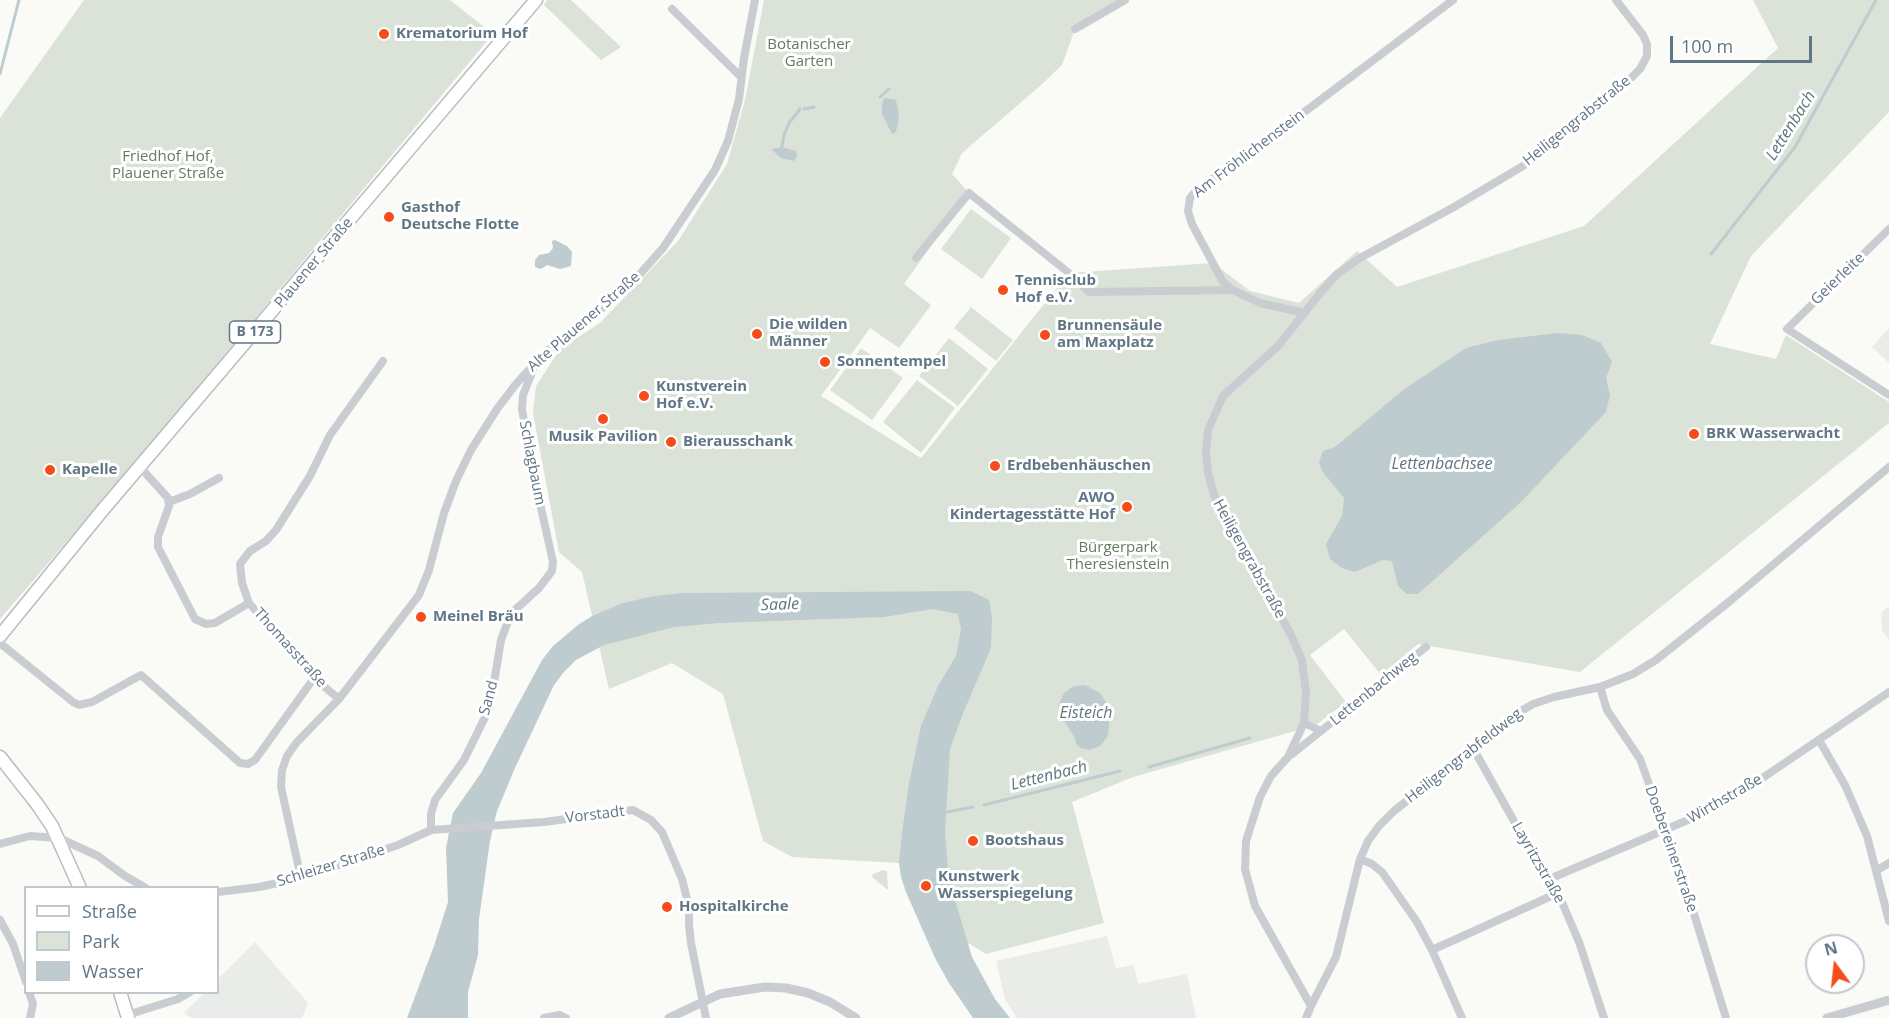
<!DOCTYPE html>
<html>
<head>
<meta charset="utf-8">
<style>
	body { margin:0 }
	#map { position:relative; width:1889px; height:1018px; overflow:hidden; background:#fafaf7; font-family:"Open Sans",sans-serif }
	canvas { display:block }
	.legend { position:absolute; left:24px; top:886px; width:195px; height:108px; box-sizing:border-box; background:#fff; border:2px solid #c0c8ce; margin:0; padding:8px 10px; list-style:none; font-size:18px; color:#617685 }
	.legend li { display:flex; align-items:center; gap:12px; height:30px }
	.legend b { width:30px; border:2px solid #c0c8ce }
	.north { position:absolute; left:1805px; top:934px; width:60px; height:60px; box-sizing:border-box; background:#fff; border:2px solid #c0c8ce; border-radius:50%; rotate:345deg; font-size:16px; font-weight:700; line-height:24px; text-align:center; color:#617685 }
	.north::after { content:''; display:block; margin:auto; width:21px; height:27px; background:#f54c1c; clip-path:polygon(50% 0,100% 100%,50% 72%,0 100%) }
	.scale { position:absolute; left:1670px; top:36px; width:142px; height:27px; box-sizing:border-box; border:3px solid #617685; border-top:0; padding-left:8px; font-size:18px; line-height:21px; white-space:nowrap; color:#617685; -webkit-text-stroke:4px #fff; paint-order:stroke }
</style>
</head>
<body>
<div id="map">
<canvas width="1889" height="1018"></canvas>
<ul class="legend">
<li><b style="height:8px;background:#fff"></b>Straße</li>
<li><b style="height:16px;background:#dbe2d8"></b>Park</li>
<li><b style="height:16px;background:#beccd0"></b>Wasser</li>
</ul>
<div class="north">N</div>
<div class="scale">100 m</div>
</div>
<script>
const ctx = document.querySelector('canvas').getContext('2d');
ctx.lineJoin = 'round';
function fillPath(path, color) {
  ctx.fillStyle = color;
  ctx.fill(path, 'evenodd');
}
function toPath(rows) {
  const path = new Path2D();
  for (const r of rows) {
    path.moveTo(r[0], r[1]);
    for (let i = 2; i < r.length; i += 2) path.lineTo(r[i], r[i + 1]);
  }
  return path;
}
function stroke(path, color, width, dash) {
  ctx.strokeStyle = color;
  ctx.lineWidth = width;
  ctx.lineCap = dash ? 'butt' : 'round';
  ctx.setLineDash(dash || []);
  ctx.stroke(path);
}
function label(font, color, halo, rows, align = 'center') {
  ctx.font = font + ' "Open Sans",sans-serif';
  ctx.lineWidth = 6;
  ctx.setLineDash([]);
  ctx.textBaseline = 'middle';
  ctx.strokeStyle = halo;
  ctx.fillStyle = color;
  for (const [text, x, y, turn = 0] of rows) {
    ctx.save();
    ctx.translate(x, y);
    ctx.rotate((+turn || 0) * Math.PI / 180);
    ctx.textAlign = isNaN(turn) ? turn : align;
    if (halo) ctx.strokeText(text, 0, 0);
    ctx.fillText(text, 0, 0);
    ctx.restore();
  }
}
const built = toPath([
	[1889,328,1889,363,1872,347],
	[1889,606,1889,640,1882,630,1881,613],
	[1107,936,1116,968,1134,965,1138,984,1187,974,1196,1018,1017,1018,1005,999,996,961],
	[255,942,308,1003,302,1018,192,1018,184,1013,204,993,218,992,218,979]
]);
const green = toPath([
	[84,0,450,0,493,34,131,467,0,619,0,118],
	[547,0,571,0,621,47,601,60,544,5],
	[764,0,1125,0,1075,29,1062,65,1040,86,962,153,952,174,969,193,904,284,931,305,899,348,870,328,821,396,921,458,1069,273,1213,263,1250,291,1299,303,1357,251,1397,287,1584,226,1778,48,1753,0,1889,0,1889,112,1751,256,1710,344,1776,359,1786,335,1889,402,1889,423,1580,672,1418,644,1381,675,1344,629,1310,655,1346,702,1316,725,1133,777,1072,802,1104,923,986,954,968,943,899,863,792,857,763,841,723,694,672,663,609,689,582,572,559,552,533,413,536,386,560,349,600,323,678,241,727,164,745,100],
	[971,209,1011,238,982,279,941,249],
	[971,307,1013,340,996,361,954,328],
	[949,338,988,369,958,406,919,376],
	[861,348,903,378,872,420,830,390],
	[917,380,955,408,921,453,883,422],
	[883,870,887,871,888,890,872,877,873,874]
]);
const water = toPath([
	[884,98,896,100,899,116,896,132,892,134,882,114,882,105],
	[782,147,796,151,797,156,794,161,781,158,771,149],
	[555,240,567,246,572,252,571,266,560,269,547,265,541,269,535,267,535,260,539,255,549,253,553,248,552,241],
	[1558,333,1582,335,1601,343,1612,362,1606,378,1610,395,1606,412,1520,503,1418,594,1407,594,1398,586,1392,561,1383,560,1355,572,1342,568,1330,559,1326,544,1342,516,1344,498,1322,471,1319,462,1323,451,1335,447,1403,390,1466,348,1498,340],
	[971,591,989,600,992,617,991,648,964,711,950,749,945,833,949,880,972,957,995,999,1010,1018,973,1018,949,983,935,958,906,892,901,877,899,863,902,833,909,783,921,726,938,686,956,656,961,629,958,614,933,609,884,617,719,623,674,627,604,645,576,660,564,672,554,685,515,768,497,811,490,841,479,919,478,955,468,992,468,1018,407,1018,434,946,448,902,446,848,453,813,481,773,542,660,553,646,578,625,592,616,623,603,654,596,685,593],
	[1085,685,1100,693,1106,702,1110,716,1108,736,1100,746,1089,750,1081,748,1076,744,1075,738,1062,718,1059,707,1060,701,1065,692,1074,686]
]);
const stream = toPath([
	[0,74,19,0],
	[880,97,889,89],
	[804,109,814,107],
	[782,147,784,135,789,123,800,109],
	[1711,254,1795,147,1876,0],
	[1149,767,1250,738],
	[984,805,1120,771],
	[942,813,973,807]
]);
const minor = toPath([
	[672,9,741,77],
	[1075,29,1125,0],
	[1889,229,1787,329,1889,395],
	[916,258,969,193,1069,273,1089,292,1233,290],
	[1305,313,1260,303,1233,290,1223,282,1192,224,1188,211,1190,198,1198,189,1254,150,1453,0],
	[140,467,168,498,169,506,158,537,158,547,195,619,206,624,215,623,249,603],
	[169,502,190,494,219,478],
	[0,643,73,702,79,705,92,702,141,675,240,763,248,764,255,760,314,678],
	[1600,687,1607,710,1640,759,1683,878,1726,1018],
	[339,699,314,678,249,603,242,583,240,564,250,551,266,541,276,530,310,476,330,435,383,361],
	[1304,723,1321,731],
	[1819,740,1845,785,1867,836,1889,921],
	[1473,748,1547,880,1558,893,1579,942,1604,1018],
	[1291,755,1426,647],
	[431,830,431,814,435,800,464,760,490,707,501,640,507,624,515,610,539,588,552,571,553,562,533,472,522,409,523,395,533,370],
	[0,844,30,836,59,838,98,856,125,876,146,888],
	[1360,859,1372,864,1382,872,1417,922,1432,950,1462,1018],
	[1876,871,1889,863],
	[301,878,281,787,282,770,287,756,297,742,339,699,419,595,429,570,444,513,456,481,471,450,497,409,516,384,540,358,559,340,604,307,640,274,663,248,715,170,728,141,739,99,744,58,755,0],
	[1547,880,1702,814,1764,777,1889,692],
	[218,892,259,887,301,878,398,845,431,830,544,822,633,810,651,820,662,832,682,879,689,907,689,925,691,943,706,1018],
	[0,920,13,944,26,982],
	[1432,950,1558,893],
	[29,992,33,1004,30,1018],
	[1311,1006,1336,957,1360,859,1368,841,1379,826,1394,811,1516,714,1533,704,1554,697,1600,687,1633,674,1656,660,1730,601,1889,467],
	[127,1015,178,999,190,992],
	[544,1018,559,1015,566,1018],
	[1306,1018,1311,1006,1255,906,1245,869,1246,841,1260,797,1271,776,1288,757,1304,723,1306,693,1302,660,1291,635,1214,495,1208,473,1206,451,1208,430,1223,396,1278,346,1321,292,1337,274,1360,258,1454,207,1533,160,1623,86,1640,69,1647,56,1647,44,1643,35,1616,0]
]);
const tertiary = toPath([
	[669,1018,720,994,765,987,786,988,808,993,830,1002,856,1018],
	[1827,1018,1889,1000]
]);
const primary = toPath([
	[0,636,101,512,536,0],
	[0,757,37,804,52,826,80,888],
	[120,992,128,1018]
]);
const markers = [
	[384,34,6,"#f54c1c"],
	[389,217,6,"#f54c1c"],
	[1003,290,6,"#f54c1c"],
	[757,334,6,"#f54c1c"],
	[1045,335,6,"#f54c1c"],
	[825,362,6,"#f54c1c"],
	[644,396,6,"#f54c1c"],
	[603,419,6,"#f54c1c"],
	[1694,434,6,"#f54c1c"],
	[671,442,6,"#f54c1c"],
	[995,466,6,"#f54c1c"],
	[50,470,6,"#f54c1c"],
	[1127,507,6,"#f54c1c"],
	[421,617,6,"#f54c1c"],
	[973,841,6,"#f54c1c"],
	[926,886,6,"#f54c1c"],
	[667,907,6,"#f54c1c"]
];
const shields = [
	[255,332,51]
];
const shieldNames = [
	["B 173",255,332]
];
const poiNames = [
	["Krematorium Hof",396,34],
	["Gasthof",401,208],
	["Deutsche Flotte",401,225],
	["Tennisclub",1015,281],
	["Hof e.V.",1015,298],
	["Die wilden",769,325],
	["Männer",769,342],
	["Brunnensäule",1057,326],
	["am Maxplatz",1057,343],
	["Sonnentempel",837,362],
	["Kunstverein",656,387],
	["Hof e.V.",656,404],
	["BRK Wasserwacht",1706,434],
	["Musik Pavilion",603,437,"center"],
	["Bierausschank",683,442],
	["Erdbebenhäuschen",1007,466],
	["Kapelle",62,470],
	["AWO",1115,498,"right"],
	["Kindertagesstätte Hof",1115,515,"right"],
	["Meinel Bräu",433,617],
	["Bootshaus",985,841],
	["Kunstwerk",938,877],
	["Wasserspiegelung",938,894],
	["Hospitalkirche",679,907]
];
const parkNames = [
	["Botanischer",809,45],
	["Garten",809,62],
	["Friedhof Hof,",168,157],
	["Plauener Straße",168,174],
	["Bürgerpark",1118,548],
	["Theresienstein",1118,565]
];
const streetNames = [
	["Heiligengrabstraße",1577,121,-39],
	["Am Fröhlichenstein",1249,154,-37],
	["Plauener Straße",314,263,-50],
	["Geierleite",1838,279,-44],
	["Alte Plauener Straße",584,322,-41],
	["Schlagbaum",532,463,79],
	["Heiligengrabstraße",1249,559,61],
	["Thomasstraße",290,648,48],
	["Lettenbachweg",1374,689,-39],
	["Sand",489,698,-75],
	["Heiligengrabfeldweg",1464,756,-38],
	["Wirthstraße",1725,799,-30],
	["Vorstadt",595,815,-7],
	["Doebereinerstraße",1671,849,71],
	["Layritzstraße",1538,863,60],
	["Schleizer Straße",331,866,-17]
];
const waterNames = [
	["Lettenbach",1791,126,-58],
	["Lettenbachsee",1442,464],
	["Saale",780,605,-2],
	["Eisteich",1086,713],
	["Lettenbach",1049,776,-14]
];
fillPath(built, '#eaecea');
fillPath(green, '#dbe2d8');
fillPath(water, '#beccd0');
stroke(stream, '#beccd0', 3);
stroke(primary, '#b7bdc1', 15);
stroke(minor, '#c9cdd1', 8);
stroke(tertiary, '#c9cdd1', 9);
stroke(primary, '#fff', 12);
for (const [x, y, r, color] of markers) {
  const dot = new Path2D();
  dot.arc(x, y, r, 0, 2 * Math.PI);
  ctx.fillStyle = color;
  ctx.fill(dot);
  stroke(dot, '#fff', 2);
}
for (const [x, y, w] of shields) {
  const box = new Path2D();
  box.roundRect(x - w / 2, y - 11, w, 22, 4.5);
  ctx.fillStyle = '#fff';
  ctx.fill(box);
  stroke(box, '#617685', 1.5);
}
label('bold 14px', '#617685', null, shieldNames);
label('bold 15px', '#617685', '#fff', poiNames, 'left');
label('15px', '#667b61', '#fff', parkNames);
label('15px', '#617685', '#fff', streetNames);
label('italic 16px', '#5d767e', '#fff', waterNames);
</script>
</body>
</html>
